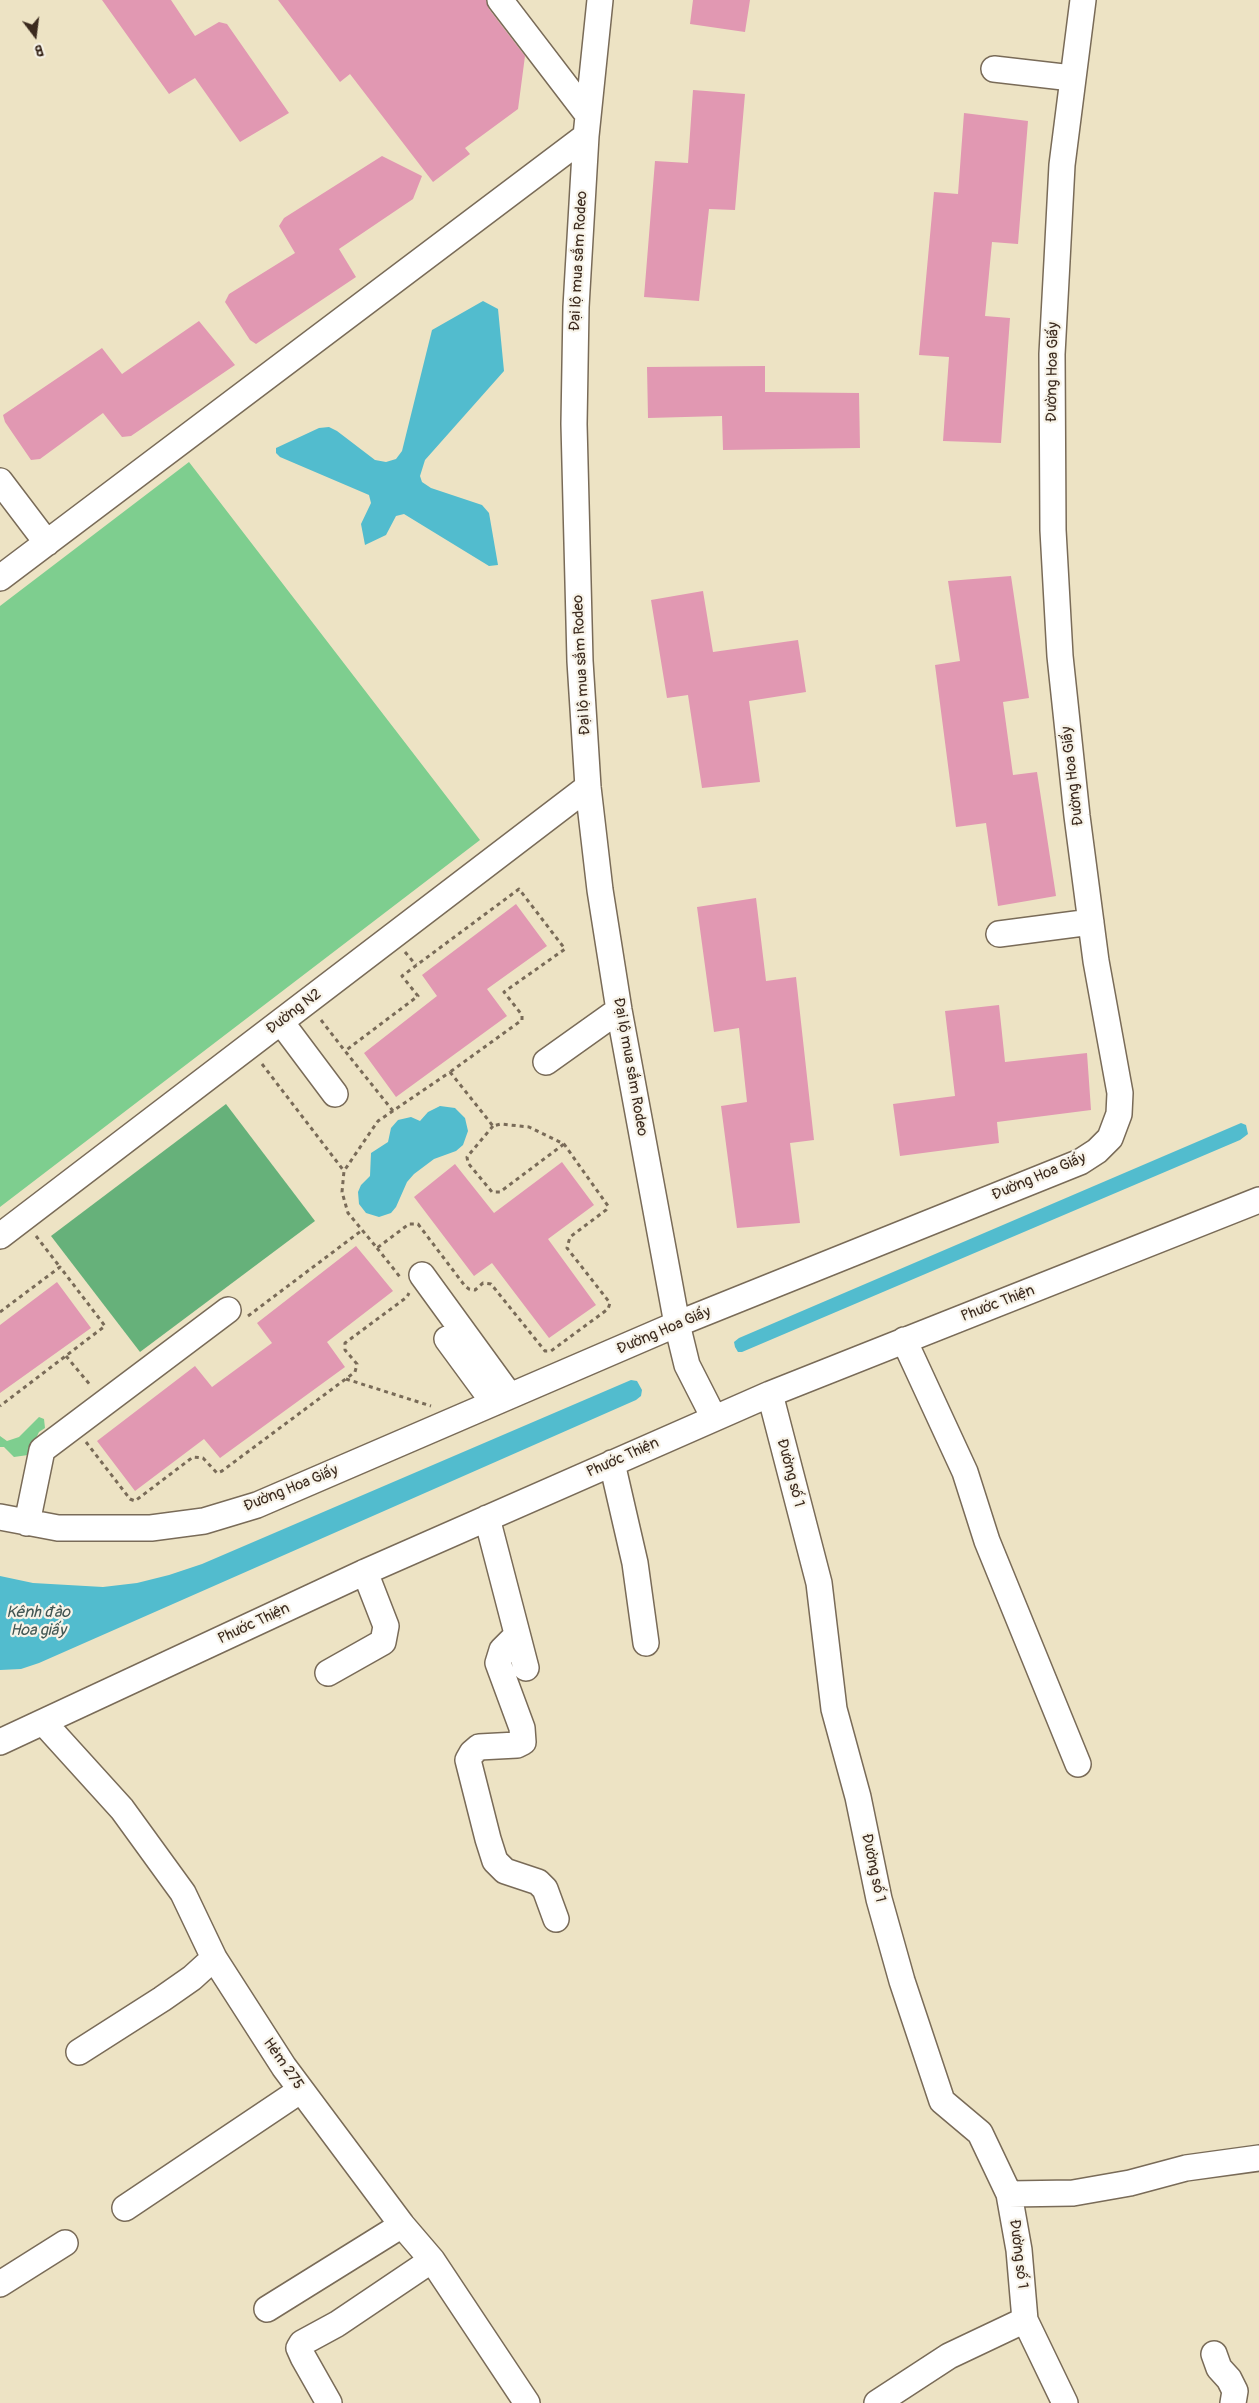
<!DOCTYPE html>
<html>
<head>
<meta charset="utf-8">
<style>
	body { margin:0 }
	#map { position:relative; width:1259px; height:2403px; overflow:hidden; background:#ede3c4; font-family:Pangolin,sans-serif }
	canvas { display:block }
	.north { position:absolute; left:10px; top:10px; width:50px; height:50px; -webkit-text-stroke:4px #f7f3e8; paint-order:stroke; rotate:165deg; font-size:14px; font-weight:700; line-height:20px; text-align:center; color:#3b2a1e }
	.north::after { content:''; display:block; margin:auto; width:18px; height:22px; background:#3b2a1e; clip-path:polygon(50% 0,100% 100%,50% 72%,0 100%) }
</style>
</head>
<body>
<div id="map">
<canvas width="1259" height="2403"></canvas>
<div class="north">B</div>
</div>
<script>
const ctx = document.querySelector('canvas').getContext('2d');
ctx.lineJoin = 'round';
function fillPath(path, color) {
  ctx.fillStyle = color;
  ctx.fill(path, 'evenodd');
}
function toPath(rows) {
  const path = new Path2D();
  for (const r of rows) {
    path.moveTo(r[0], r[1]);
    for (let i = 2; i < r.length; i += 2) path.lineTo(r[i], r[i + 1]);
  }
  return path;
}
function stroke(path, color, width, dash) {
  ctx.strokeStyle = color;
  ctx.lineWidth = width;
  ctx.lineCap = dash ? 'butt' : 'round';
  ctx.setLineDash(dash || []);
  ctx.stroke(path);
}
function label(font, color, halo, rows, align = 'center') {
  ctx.font = font + ' Pangolin,sans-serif';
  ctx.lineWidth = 4.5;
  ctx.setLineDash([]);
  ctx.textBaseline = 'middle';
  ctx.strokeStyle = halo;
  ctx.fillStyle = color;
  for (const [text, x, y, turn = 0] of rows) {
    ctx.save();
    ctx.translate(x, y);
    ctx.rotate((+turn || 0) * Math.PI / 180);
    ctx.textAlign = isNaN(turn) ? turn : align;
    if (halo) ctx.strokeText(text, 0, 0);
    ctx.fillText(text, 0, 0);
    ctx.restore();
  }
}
const green = toPath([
	[189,462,480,840,0,1207,0,606],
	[39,1417,44,1419,45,1428,39,1432,28,1455,14,1457,4,1447,0,1447,0,1436,7,1441,19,1437]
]);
const forest = toPath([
	[226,1104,315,1221,140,1352,51,1236]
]);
const water = toPath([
	[483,301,498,309,504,371,425,460,420,476,422,482,431,488,482,505,489,513,498,565,489,566,404,514,396,516,386,535,365,545,361,524,371,503,369,495,280,457,276,453,276,448,319,428,329,427,337,431,375,460,386,462,396,459,402,451,432,330],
	[440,1106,455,1108,465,1118,468,1131,463,1145,456,1151,434,1159,414,1174,407,1182,396,1207,391,1213,379,1217,366,1213,359,1204,358,1192,361,1185,370,1176,371,1153,388,1142,391,1128,398,1120,411,1117,420,1121,428,1112],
	[1241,1123,1246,1125,1248,1134,1240,1140,742,1352,738,1352,735,1347,734,1342,739,1338],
	[631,1380,637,1381,642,1390,641,1396,636,1400,39,1663,21,1669,0,1670,0,1576,33,1583,103,1587,137,1583,169,1575,202,1564]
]);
const building = toPath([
	[102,0,171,0,195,36,219,22,227,24,289,113,240,142,195,78,169,94],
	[278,0,486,0,489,9,525,56,518,109,465,148,470,154,433,182,350,74,340,82],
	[693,0,750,0,745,32,690,24],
	[693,90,745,94,735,210,709,209,699,301,644,297,655,161,688,163],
	[964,113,1028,121,1018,244,992,242,985,316,1010,318,1001,443,943,441,949,357,919,355,934,192,958,194],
	[382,156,422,176,413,199,339,249,356,277,256,344,250,340,225,302,229,294,295,253,279,226,284,218],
	[199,321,235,365,131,436,122,437,103,413,40,459,31,460,5,422,3,415,102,348,122,374],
	[765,366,765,392,859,393,860,448,723,450,722,416,648,418,647,367],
	[1011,576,1029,698,1003,702,1013,775,1037,772,1056,896,998,906,986,823,956,827,935,665,960,661,948,581],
	[703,591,713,652,798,640,806,692,749,701,760,782,702,788,688,695,667,698,651,600],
	[756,898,766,981,796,977,814,1140,790,1143,800,1223,737,1228,721,1106,747,1102,739,1028,714,1032,697,907],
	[516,904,547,946,487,989,507,1016,396,1097,364,1053,437,996,422,975],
	[999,1005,1005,1062,1087,1053,1091,1110,997,1122,999,1143,900,1156,893,1104,955,1096,945,1011],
	[562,1162,594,1205,548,1239,596,1305,549,1338,492,1263,474,1276,414,1197,455,1164,494,1213],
	[356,1246,393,1291,327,1342,345,1367,220,1458,204,1439,135,1491,97,1441,195,1366,212,1387,272,1343,257,1323],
	[57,1282,91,1328,0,1393,0,1325]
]);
const path = toPath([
	[405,952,416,965],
	[321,1020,345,1051],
	[262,1064,344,1171],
	[450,1072,493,1126,501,1124,529,1127,564,1144,608,1206,606,1210,570,1237,567,1248,610,1303,608,1309,551,1351,545,1351,491,1284,483,1283,475,1290,469,1289,465,1286,418,1224,409,1224,377,1248,348,1213,342,1192,344,1171,369,1134,378,1121,450,1072],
	[393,1111,345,1051,418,996,402,976,519,889,565,949,504,992,522,1015,522,1020,450,1072],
	[493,1126,467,1157,468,1163,492,1192,500,1192,564,1144],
	[36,1236,60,1267],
	[377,1248,400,1277],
	[0,1312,60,1267,105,1326,0,1406],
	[248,1316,361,1231],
	[66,1356,91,1386],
	[346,1379,431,1406],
	[86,1442,130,1499,135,1501,193,1457,203,1458,217,1473,222,1471,355,1372,357,1364,345,1350,345,1343,407,1297,409,1293]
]);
const minor = toPath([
	[500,0,588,115],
	[600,0,586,136,576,307,574,424,580,661,588,787,600,890,619,1010,677,1324,687,1365,714,1418],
	[994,69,1072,78],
	[0,481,47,543],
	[0,578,586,136],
	[999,934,1091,922],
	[281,1022,335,1094],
	[546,1062,619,1010],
	[0,1236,588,787],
	[422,1275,510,1396],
	[447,1339,494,1403],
	[904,1340,965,1472,987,1541,1078,1764],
	[770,1394,819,1583,834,1709,858,1797,879,1899,902,1981,942,2101,980,2133,1009,2194,1019,2250,1025,2320,1065,2403],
	[612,1463,635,1563,646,1643],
	[0,1517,58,1528,151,1528,204,1521,257,1505,677,1324,1080,1162,1097,1151,1110,1138,1119,1114,1120,1093,1096,961,1077,816,1060,656,1053,530,1052,354,1057,261,1062,165,1083,0],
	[487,1518,526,1668],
	[27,1523,42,1450,228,1310],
	[517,1635,502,1650,498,1663,522,1728,523,1742,517,1745,479,1747,472,1753,468,1760,488,1839,495,1861,505,1871,538,1882,545,1889,556,1919],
	[328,1673,383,1642,386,1626,365,1572],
	[44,1723,122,1809,183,1893,214,1958,284,2067,402,2225,432,2260,527,2403],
	[0,1742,365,1572,770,1394,1259,1200],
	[79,2052,162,1999,192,1978,214,1958],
	[1009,2194,1073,2193,1130,2183,1186,2168,1259,2158],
	[125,2208,301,2090],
	[0,2284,65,2243],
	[267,2309,402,2225],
	[1214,2354,1219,2368,1229,2379,1235,2391,1233,2403],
	[329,2403,303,2357,299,2348,302,2343,337,2324,432,2260],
	[877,2403,949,2356,1025,2320]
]);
const streetNames = [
	["Đại lộ mua sắm Rodeo",579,261,-87],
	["Đường Hoa Giấy",1053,372,-89],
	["Đại lộ mua sắm Rodeo",582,665,-93],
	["Đường Hoa Giấy",1073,776,-97],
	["Đường N2",294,1012,-37],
	["Đại lộ mua sắm Rodeo",630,1067,80],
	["Đường Hoa Giấy",1039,1177,-23],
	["Phước Thiện",998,1304,-21],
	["Đường Hoa Giấy",664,1331,-23],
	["Phước Thiện",623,1458,-24],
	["Đường số 1",790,1473,75],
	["Đường Hoa Giấy",291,1489,-22],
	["Phước Thiện",254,1624,-25],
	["Đường số 1",873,1868,78],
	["Hẻm 275",283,2064,55],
	["Đường số 1",1018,2254,83]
];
const waterNames = [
	["Kênh đào",38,1613],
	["Hoa giấy",38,1631]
];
fillPath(green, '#7ece8f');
fillPath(forest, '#66b17a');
fillPath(water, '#52bcce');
fillPath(building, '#e198b2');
stroke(minor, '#796b58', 28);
stroke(path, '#796b58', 3, [4, 4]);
stroke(minor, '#fff', 25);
label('15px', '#3b2a1e', '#f7f3e8', streetNames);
label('italic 16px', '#425653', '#f7f3e8', waterNames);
</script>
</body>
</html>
